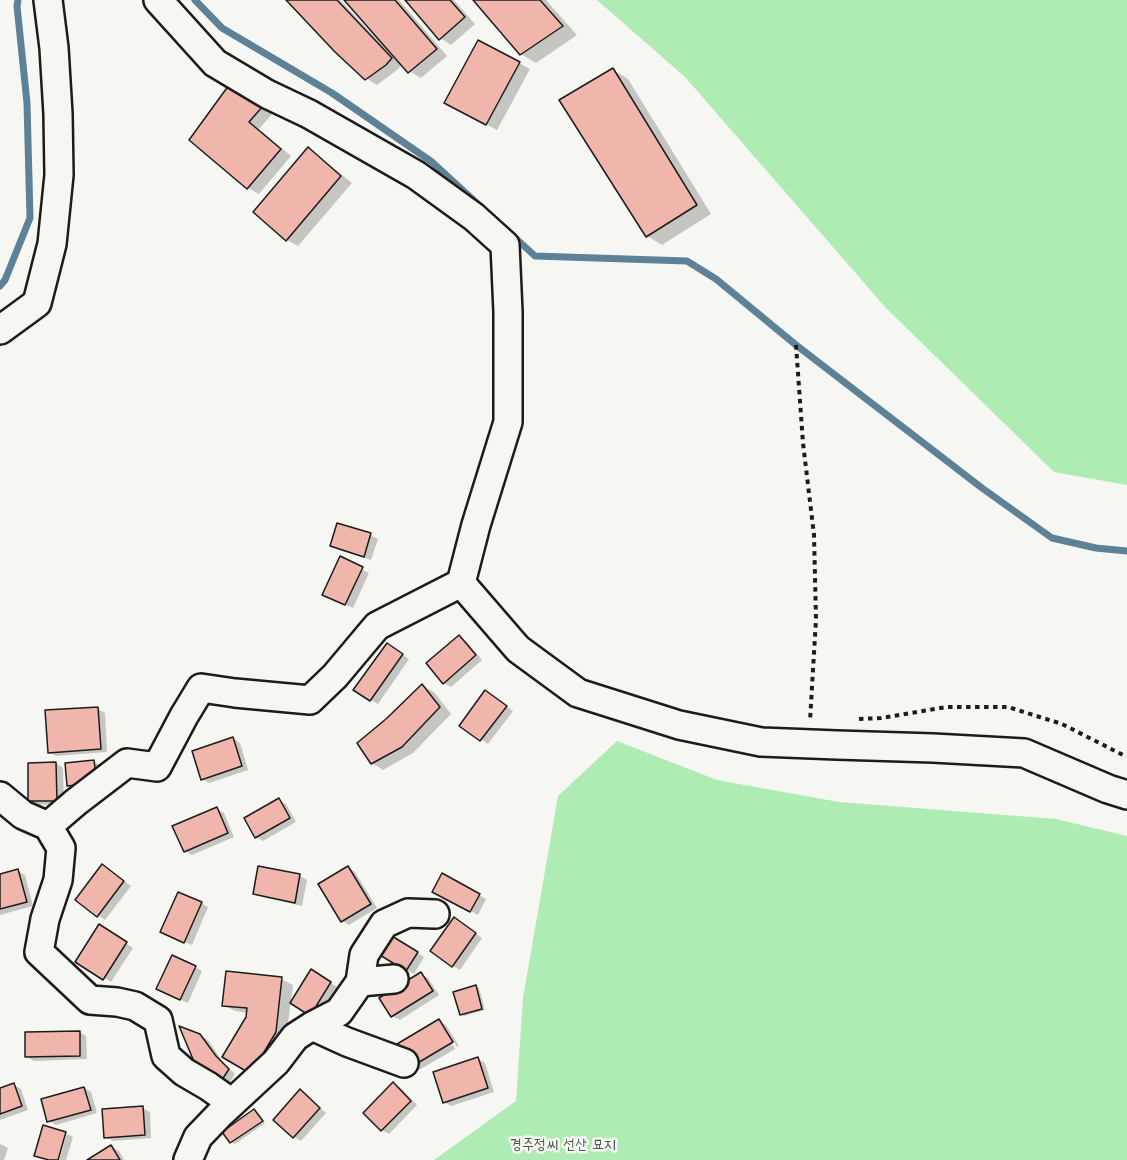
<!DOCTYPE html>
<html>
<head>
<meta charset="utf-8">
<style>
	body { margin:0 }
	canvas { display:block; background:#f6f6f2 }
</style>
</head>
<body>
<canvas width="1127" height="1160"></canvas>
<script>
const ctx = document.querySelector('canvas').getContext('2d');
ctx.lineJoin = 'round';
function fillPath(path, color) {
  ctx.fillStyle = color;
  ctx.fill(path, 'evenodd');
}
function toPath(rows) {
  const path = new Path2D();
  for (const r of rows) {
    path.moveTo(r[0], r[1]);
    for (let i = 2; i < r.length; i += 2) path.lineTo(r[i], r[i + 1]);
  }
  return path;
}
function stroke(path, color, width, dash) {
  ctx.strokeStyle = color;
  ctx.lineWidth = width;
  ctx.lineCap = dash ? 'butt' : 'round';
  ctx.setLineDash(dash || []);
  ctx.stroke(path);
}
function label(font, color, halo, rows, align = 'center') {
  ctx.font = font + ' Mali,"Poor Story",sans-serif';
  ctx.lineWidth = 5;
  ctx.setLineDash([]);
  ctx.textBaseline = 'middle';
  ctx.strokeStyle = halo;
  ctx.fillStyle = color;
  for (const [text, x, y, turn = 0] of rows) {
    ctx.save();
    ctx.translate(x, y);
    ctx.rotate((+turn || 0) * Math.PI / 180);
    ctx.textAlign = isNaN(turn) ? turn : align;
    if (halo) ctx.strokeText(text, 0, 0);
    ctx.fillText(text, 0, 0);
    ctx.restore();
  }
}
const green = toPath([
	[597,0,1127,0,1127,485,1054,472,886,308,685,77],
	[617,741,717,780,839,802,1056,819,1127,836,1127,1160,434,1160,516,1101,523,998,558,796]
]);
const shadow = toPath([
	[288,0,340,0,377,39,379,37,346,0,399,0,447,56,421,78,409,71,403,64,397,70,377,85,366,78],
	[407,0,454,0,475,24,451,45,440,38],
	[475,0,546,0,577,35,536,63,521,54],
	[519,63,530,69,497,130,457,109],
	[613,70,628,79,711,214,662,245,647,236],
	[241,93,273,113,259,129,291,156,259,194,248,188,191,140],
	[308,149,319,156,352,183,298,246,287,240],
	[338,525,370,535,378,539,371,560,339,550,331,546],
	[341,558,369,573,353,608,331,598],
	[459,637,466,641,482,660,451,687,444,683],
	[394,649,409,659,378,704,371,700],
	[423,686,434,692,451,714,413,753,383,770,372,763],
	[493,696,513,711,488,744,461,725],
	[98,709,105,713,107,752,56,756,49,752],
	[233,738,240,743,248,770,209,783,202,779],
	[94,762,101,766,103,786,76,789,68,785],
	[56,763,63,768,64,804,37,805,30,800],
	[279,800,286,804,296,822,263,841,256,837],
	[217,809,224,813,234,837,192,855,185,851],
	[348,867,355,872,377,908,349,925,342,921],
	[260,868,300,876,307,880,302,906,262,897,254,893],
	[109,870,131,886,105,920,77,900],
	[18,871,25,875,33,906,0,915,0,876],
	[443,875,486,899,478,915,434,891],
	[201,903,208,907,192,945,169,936],
	[461,923,482,938,460,970,453,966],
	[99,926,133,948,111,982,77,961],
	[387,935,424,957,414,974,377,952],
	[195,967,202,971,188,1003,165,993],
	[311,971,337,987,318,1018,292,1003],
	[421,974,428,978,439,995,400,1020,392,1016,381,999],
	[281,979,293,985,286,1039,263,1079,248,1017,248,1013,235,1011,224,1005],
	[475,987,479,988,485,1010,464,1016,461,1014],
	[439,1021,446,1025,459,1046,457,1047,444,1025,441,1025,455,1049,419,1070,412,1065],
	[79,1032,86,1036,87,1059,34,1061,27,1057],
	[200,1035,208,1040,223,1062,235,1074,226,1089],
	[478,1059,485,1063,494,1092,451,1106,444,1102],
	[394,1084,401,1088,417,1105,389,1134,382,1130],
	[14,1085,21,1089,28,1110,0,1120,0,1090],
	[84,1088,91,1092,97,1113,56,1125,49,1121],
	[300,1091,307,1095,326,1113,301,1141,294,1137],
	[142,1108,150,1112,151,1138,113,1141,106,1137],
	[255,1111,258,1113,265,1123,235,1144,231,1142,224,1133],
	[67,1134,73,1137,66,1160,59,1160],
	[0,1144,8,1148,4,1160,0,1160],
	[111,1147,119,1151,124,1160,90,1160]
]);
const stream = toPath([
	[195,0,222,28,332,93,432,162,480,206],
	[512,235,535,256,687,261,716,279,796,345,982,488,1052,538,1096,548,1127,551],
	[0,286,5,280,30,218,27,103,17,6,18,0]
]);
const building = toPath([
	[286,0,337,0,392,58,386,65,365,80,335,52,286,0],
	[344,0,395,0,437,49,408,73,344,0],
	[405,0,450,0,465,17,439,40,405,0],
	[473,0,540,0,563,26,520,55,473,0],
	[478,40,520,62,486,125,444,103,478,40],
	[613,68,697,205,646,237,559,100,613,68],
	[229,85,263,106,249,122,281,149,247,189,189,140,229,85],
	[308,147,341,176,286,241,253,212,308,147],
	[337,523,371,533,364,557,330,546,337,523],
	[340,556,363,567,345,605,322,595,340,556],
	[459,635,476,655,443,684,426,663,459,635],
	[387,643,403,654,370,701,353,690,387,643],
	[422,684,440,707,402,747,371,764,357,743,386,719,422,684],
	[485,690,507,706,480,741,459,726,485,690],
	[98,707,101,749,48,753,45,710,98,707],
	[233,737,242,766,201,780,192,751,233,737],
	[94,760,97,783,67,786,65,763,94,760],
	[56,762,57,801,28,801,28,763,56,762],
	[279,798,290,818,255,838,244,818,279,798],
	[217,807,228,833,184,852,172,826,217,807],
	[102,864,124,881,97,917,75,900,102,864],
	[258,866,300,874,295,903,253,894,258,866],
	[348,866,371,904,341,922,318,884,348,866],
	[18,869,27,902,0,909,0,874,18,869],
	[442,873,480,894,470,912,432,892,442,873],
	[178,892,202,902,184,943,160,932,178,892],
	[454,917,476,933,452,967,430,951,454,917],
	[99,924,127,942,103,980,75,962,99,924],
	[387,933,418,952,406,971,375,952,387,933],
	[172,955,196,966,180,1000,156,989,172,955],
	[311,969,331,982,310,1016,290,1003,311,969],
	[226,971,282,977,276,1032,251,1074,222,1057,246,1017,247,1008,222,1006,226,971],
	[421,972,433,991,391,1017,379,998,421,972],
	[476,985,482,1009,460,1015,453,992,476,985],
	[439,1019,453,1042,411,1067,397,1044,439,1019],
	[179,1026,200,1034,216,1056,229,1069,218,1086,195,1064,179,1026],
	[80,1031,80,1056,25,1057,25,1032,80,1031],
	[478,1057,488,1088,443,1103,433,1072,478,1057],
	[393,1082,411,1101,381,1131,363,1113,393,1082],
	[14,1083,22,1106,0,1114,0,1088,14,1083],
	[84,1087,91,1110,47,1122,41,1099,84,1087],
	[300,1089,320,1108,293,1138,273,1120,300,1089],
	[143,1106,145,1135,104,1138,102,1109,143,1106],
	[254,1109,263,1121,230,1143,222,1132,254,1109],
	[43,1125,66,1132,58,1160,49,1160,34,1156,43,1125],
	[111,1145,120,1160,87,1160,111,1145]
]);
const path = toPath([
	[796,345,803,443,814,535,816,619,810,721],
	[859,719,881,718,946,707,1008,707,1062,724,1123,755,1127,756]
]);
const minor = toPath([
	[0,330,37,303,52,244,59,175,58,114,54,48,48,0],
	[461,583,518,649,578,693,679,725,761,742,837,745,933,748,1024,753,1108,789,1127,795],
	[0,796,23,815,48,826,61,848,58,880,45,919,39,952,90,1000,117,1002,135,1006,158,1020,166,1056,184,1072,208,1086,232,1103],
	[48,826,76,802,127,763,157,767,184,716,201,688,235,693,310,700,335,676,377,626,461,583,476,525,508,422,508,312,505,245,474,217,416,175,309,114,267,94,215,63,158,0],
	[360,982,394,979],
	[312,1026,339,1012,360,982,364,955,384,924,408,913,435,914],
	[188,1160,198,1137,221,1113,276,1062,295,1037,312,1026,347,1042,404,1063]
]);
const parkNames = [
	["경주정씨 선산 묘지",563,1144]
];
fillPath(green, '#aeecb3');
fillPath(shadow, '#0003');
stroke(stream, '#5d8197', 7);
fillPath(building, '#f0b5ab');
stroke(building, '#1c1c1c', 1.5);
stroke(minor, '#1c1c1c', 32);
stroke(path, '#1c1c1c', 4, [4.5, 4.5]);
stroke(minor, '#f6f6f2', 27);
label('15px', '#485a49', '#f6f6f2', parkNames);
</script>
</body>
</html>
